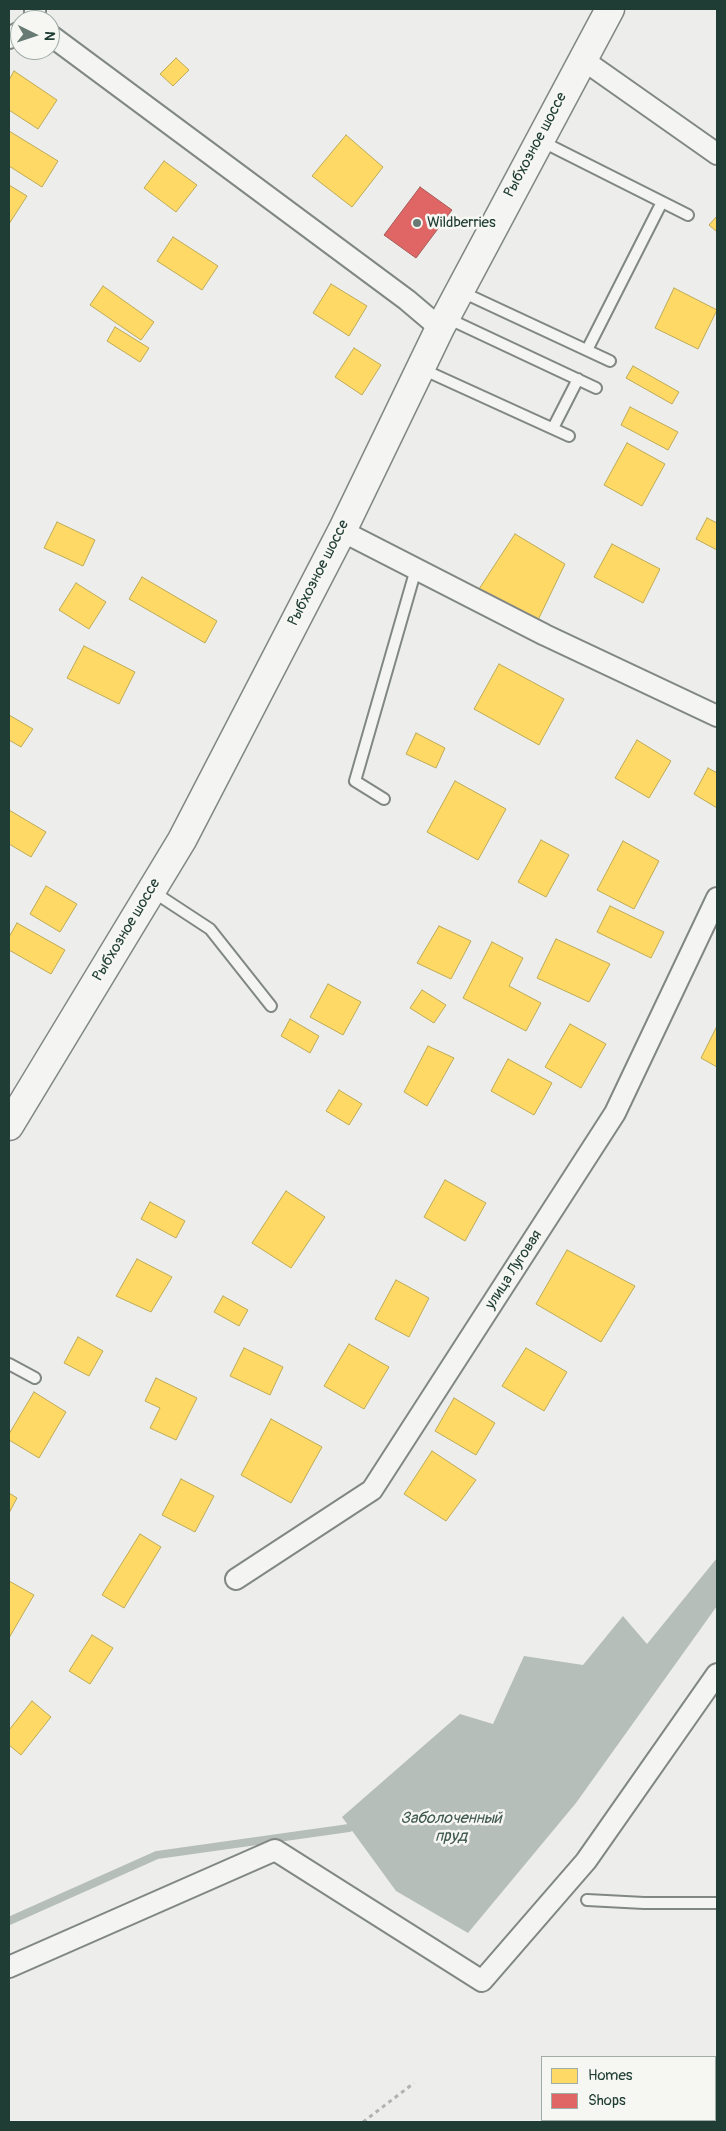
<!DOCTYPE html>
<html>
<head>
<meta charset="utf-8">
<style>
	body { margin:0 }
	#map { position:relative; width:726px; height:2131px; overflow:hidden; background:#edeeeb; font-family:Pangolin,sans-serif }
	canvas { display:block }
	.frame { position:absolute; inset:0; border:10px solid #1f3d34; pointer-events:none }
	.legend { position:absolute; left:541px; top:2056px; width:175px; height:65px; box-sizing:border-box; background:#f6f6f2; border:1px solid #a0aca6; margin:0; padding:6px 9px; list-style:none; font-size:15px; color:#1f3d34 }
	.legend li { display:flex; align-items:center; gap:10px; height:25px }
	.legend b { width:25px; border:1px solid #a0aca6 }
	.north { position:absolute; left:10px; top:10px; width:50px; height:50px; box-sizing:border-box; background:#f6f6f2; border:1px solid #a0aca6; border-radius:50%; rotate:94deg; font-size:14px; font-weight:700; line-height:20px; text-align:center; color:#1f3d34 }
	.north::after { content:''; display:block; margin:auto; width:18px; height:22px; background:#677b74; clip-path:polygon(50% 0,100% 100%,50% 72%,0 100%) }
</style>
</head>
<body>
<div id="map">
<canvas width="726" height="2131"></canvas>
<div class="frame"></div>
<ul class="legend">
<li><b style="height:14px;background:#ffd966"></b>Homes</li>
<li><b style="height:14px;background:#e06666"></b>Shops</li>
</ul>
<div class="north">N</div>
</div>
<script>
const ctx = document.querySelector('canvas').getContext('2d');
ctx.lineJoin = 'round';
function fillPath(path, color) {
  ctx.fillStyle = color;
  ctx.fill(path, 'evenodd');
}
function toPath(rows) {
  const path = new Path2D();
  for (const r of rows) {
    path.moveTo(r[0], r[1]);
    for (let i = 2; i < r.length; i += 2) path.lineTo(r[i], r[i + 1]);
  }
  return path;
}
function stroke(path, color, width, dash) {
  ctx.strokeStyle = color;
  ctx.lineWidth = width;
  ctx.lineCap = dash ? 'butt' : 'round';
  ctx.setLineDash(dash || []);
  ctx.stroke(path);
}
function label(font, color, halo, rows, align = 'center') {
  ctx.font = font + ' Pangolin,sans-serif';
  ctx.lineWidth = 5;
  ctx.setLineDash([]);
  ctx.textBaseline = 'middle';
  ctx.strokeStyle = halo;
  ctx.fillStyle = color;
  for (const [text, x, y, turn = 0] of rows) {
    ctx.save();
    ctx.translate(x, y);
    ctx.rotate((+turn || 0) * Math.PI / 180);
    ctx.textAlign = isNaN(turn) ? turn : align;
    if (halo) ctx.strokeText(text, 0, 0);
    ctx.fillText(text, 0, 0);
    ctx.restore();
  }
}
const water = toPath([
	[717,1558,717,1606,576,1803,468,1933,396,1891,342,1817,460,1714,493,1724,524,1656,583,1665,623,1616,647,1644]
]);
const homes = toPath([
	[176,58,189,70,173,86,160,74,176,58],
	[14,71,57,100,38,129,9,110,9,80,14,71],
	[9,131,58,161,42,187,9,166,9,131],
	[346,135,383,167,352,207,312,176,346,135],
	[164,161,197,185,176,212,144,188,164,161],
	[9,185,27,196,9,224,9,185],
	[717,216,717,232,709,225,717,216],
	[173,237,218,266,202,290,157,261,173,237],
	[331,284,367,306,349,336,313,313,331,284],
	[103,286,154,322,141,340,90,305,103,286],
	[674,288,717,310,698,349,655,328,674,288],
	[115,327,149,348,140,362,107,341,115,327],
	[354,348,381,365,362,395,335,377,354,348],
	[633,366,679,392,672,404,626,378,633,366],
	[630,407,678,432,668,450,621,425,630,407],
	[627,443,665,464,642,506,604,485,627,443],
	[707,518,717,523,717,550,696,539,707,518],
	[57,522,95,540,83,566,44,548,57,522],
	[515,534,565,564,538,620,479,589,515,534],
	[612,544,660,569,643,603,594,577,612,544],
	[142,577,217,621,205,643,129,599,142,577],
	[76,583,106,602,89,629,59,610,76,583],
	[84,646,135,672,119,704,67,678,84,646],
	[499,664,564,699,539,745,474,709,499,664],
	[9,715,33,729,21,747,9,740,9,715],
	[416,733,445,748,436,768,406,754,416,733],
	[637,740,671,761,649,798,615,778,637,740],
	[708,768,717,773,717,808,694,794,708,768],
	[455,781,506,809,478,860,427,832,455,781],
	[9,810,46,832,31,857,9,844,9,810],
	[541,840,569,855,546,897,518,882,541,840],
	[623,841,659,861,634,909,597,890,623,841],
	[46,886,77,904,60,932,30,914,46,886],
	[610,906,664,932,651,958,597,932,610,906],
	[17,923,65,950,51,974,9,950,9,937,17,923],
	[439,926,471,941,451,979,417,963,439,926],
	[556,939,610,964,589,1002,537,978,556,939],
	[492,942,523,958,509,986,541,1003,526,1031,463,998,492,942],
	[328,984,361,1002,343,1035,310,1017,328,984],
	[422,990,446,1005,434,1023,410,1008,422,990],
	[290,1019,319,1036,310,1053,281,1036,290,1019],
	[570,1024,606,1044,581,1088,545,1067,570,1024],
	[717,1026,717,1067,701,1058,717,1026],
	[428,1046,454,1058,427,1106,404,1092,428,1046],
	[508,1059,552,1083,534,1115,491,1091,508,1059],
	[339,1090,362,1104,349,1125,326,1111,339,1090],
	[445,1180,486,1203,465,1241,424,1217,445,1180],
	[286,1191,325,1217,291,1268,252,1243,286,1191],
	[150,1202,185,1221,176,1238,141,1219,150,1202],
	[567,1250,635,1286,601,1342,536,1304,567,1250],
	[137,1259,172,1277,151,1312,116,1296,137,1259],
	[396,1280,429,1298,409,1337,375,1319,396,1280],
	[223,1296,248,1310,239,1326,214,1312,223,1296],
	[78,1337,103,1351,89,1376,64,1363,78,1337],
	[349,1344,389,1367,364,1409,324,1386,349,1344],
	[244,1348,283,1367,270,1395,230,1376,244,1348],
	[526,1348,567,1372,544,1411,502,1386,526,1348],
	[156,1378,197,1398,176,1440,150,1428,160,1408,145,1401,156,1378],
	[34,1392,66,1412,39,1458,9,1440,9,1434,34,1392],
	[454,1398,495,1423,476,1455,435,1431,454,1398],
	[271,1419,322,1447,291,1503,241,1475,271,1419],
	[432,1451,476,1480,446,1521,404,1494,432,1451],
	[181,1479,214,1496,195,1532,162,1515,181,1479],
	[9,1493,17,1498,9,1513,9,1493],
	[140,1534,161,1547,124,1608,102,1595,140,1534],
	[9,1581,34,1595,9,1638,9,1581],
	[92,1635,113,1648,90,1684,69,1671,92,1635],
	[32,1701,51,1717,21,1755,9,1745,9,1730,32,1701]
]);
const shops = toPath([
	[420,187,452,210,416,258,384,235,420,187]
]);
const stream = toPath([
	[9,1921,157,1855,349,1828]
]);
const path = toPath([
	[363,2122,414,2083]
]);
const service = toPath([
	[541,141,688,215],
	[462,292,610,361],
	[447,318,596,388],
	[587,350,662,202],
	[422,369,569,436],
	[553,428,578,379],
	[384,799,355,781,416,569],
	[152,891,210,929,271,1006],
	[9,1364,35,1378],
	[587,1900,644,1903,717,1903]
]);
const minor = toPath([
	[35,20,35,9],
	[50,35,407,300,440,328],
	[9,38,20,32],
	[582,59,717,154],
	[342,531,545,635,717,716],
	[236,1579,372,1490,615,1113,717,898],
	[9,1967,275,1850,482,1981,586,1861,717,1674]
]);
const secondary = toPath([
	[9,1126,182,840,342,531,440,328,610,9]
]);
const markers = [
	[417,223,5,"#677b74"]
];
const streetNames = [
	["Рыбхозное шоссе",536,145,-62],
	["Рыбхозное шоссе",319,573,-63],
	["Рыбхозное шоссе",127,930,-59],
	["улица Луговая",514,1270,-57]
];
const poiNames = [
	["Wildberries",427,223]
];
const waterNames = [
	["Заболоченный",451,1819],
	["пруд",451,1837]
];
fillPath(water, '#b6beb9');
fillPath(homes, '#ffd966');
stroke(homes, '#bcaa57', 1);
fillPath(shops, '#e06666');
stroke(shops, '#a65a57', 1);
stroke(stream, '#b6beb9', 8);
stroke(service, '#818784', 14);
stroke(minor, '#818784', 24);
stroke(secondary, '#818784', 31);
stroke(path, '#afb2b0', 3, [4, 4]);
stroke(service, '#f4f4f2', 10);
stroke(minor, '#f4f4f2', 20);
stroke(secondary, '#f4f4f2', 28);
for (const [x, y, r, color] of markers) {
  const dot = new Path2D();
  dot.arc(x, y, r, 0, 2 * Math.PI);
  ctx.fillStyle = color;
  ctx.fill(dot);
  stroke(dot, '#f6f6f2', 2);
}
label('15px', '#1f3d34', '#f6f6f2', streetNames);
label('15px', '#1f3d34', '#f6f6f2', poiNames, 'left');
label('italic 16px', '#3f5850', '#f6f6f2', waterNames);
</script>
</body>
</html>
